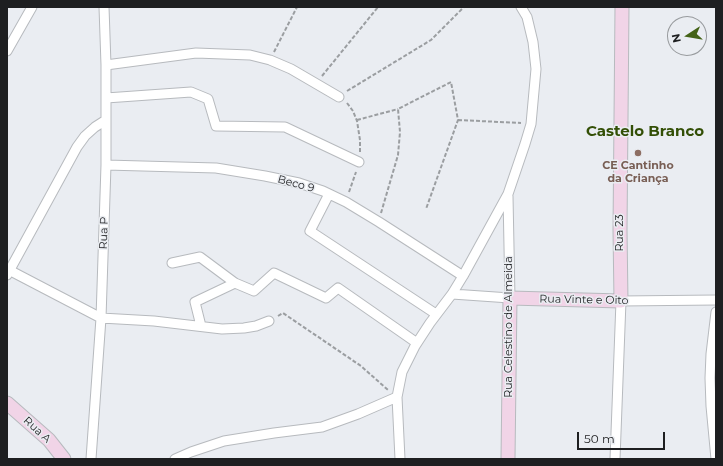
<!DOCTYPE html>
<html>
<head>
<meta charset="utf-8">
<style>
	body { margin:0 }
	#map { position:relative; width:723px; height:466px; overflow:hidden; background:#eaedf2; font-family:Montserrat,sans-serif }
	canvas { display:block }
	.frame { position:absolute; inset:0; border:8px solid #1e1f21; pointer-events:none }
	.north { position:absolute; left:667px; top:16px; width:40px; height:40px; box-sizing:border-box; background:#eaedf2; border:1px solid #989b9e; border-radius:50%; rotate:258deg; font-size:11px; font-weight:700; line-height:16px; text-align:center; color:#1e1f21 }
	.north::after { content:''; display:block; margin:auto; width:14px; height:18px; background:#446317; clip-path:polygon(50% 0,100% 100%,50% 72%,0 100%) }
	.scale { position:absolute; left:577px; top:432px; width:88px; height:18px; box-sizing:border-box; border:2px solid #1e1f21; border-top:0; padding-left:5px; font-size:12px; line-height:14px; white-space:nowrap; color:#1e1f21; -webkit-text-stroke:3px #eaedf2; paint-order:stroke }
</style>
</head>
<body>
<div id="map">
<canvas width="723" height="466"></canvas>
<div class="frame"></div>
<div class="north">N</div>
<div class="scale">50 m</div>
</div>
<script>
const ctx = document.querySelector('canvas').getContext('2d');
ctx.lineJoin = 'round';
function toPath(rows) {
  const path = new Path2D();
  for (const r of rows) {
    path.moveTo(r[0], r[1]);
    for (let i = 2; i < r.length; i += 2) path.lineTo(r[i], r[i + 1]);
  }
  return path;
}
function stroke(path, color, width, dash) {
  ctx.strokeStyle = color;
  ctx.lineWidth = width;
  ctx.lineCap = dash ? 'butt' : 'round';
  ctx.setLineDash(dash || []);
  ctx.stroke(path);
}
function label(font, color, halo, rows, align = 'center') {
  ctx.font = font + ' Montserrat,sans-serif';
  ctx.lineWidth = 3;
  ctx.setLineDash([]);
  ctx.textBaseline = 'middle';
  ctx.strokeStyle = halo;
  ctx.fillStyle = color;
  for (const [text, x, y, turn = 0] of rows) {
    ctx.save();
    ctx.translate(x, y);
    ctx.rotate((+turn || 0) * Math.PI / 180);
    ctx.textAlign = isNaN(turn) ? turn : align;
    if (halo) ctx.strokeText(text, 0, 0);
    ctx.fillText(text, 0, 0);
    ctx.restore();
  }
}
const path = toPath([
	[274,52,297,7],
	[322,76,378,7],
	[347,91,431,40,464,7],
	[347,103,353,111,357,121,360,140,360,152],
	[357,120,398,109],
	[458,120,521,123],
	[349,192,356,172],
	[381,213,398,155,400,132,398,109,451,82,458,120,426,209],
	[278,316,283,313,361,366,388,390]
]);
const street = toPath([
	[7,51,32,7],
	[106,65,196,53,250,55,270,60,291,69,339,97],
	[106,98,191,92,208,99,216,126,285,127,359,162],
	[106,165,216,168,265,176,299,183,323,191,346,202,379,222,463,276],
	[329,194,310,231,436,314],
	[172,263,200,257,235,283,254,291,274,273,326,298,338,288,417,343],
	[7,269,101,318,154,321,222,329,244,328,256,326,269,321],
	[7,275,77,147,85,136,95,127,106,120],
	[452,294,510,298,508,196],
	[201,326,195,302,235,283],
	[91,459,101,318,106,165,106,65,104,7],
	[175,459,191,452,224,441,274,433,322,427,358,414,397,397],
	[400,459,397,397,402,372,415,346,430,323,452,294,463,276,508,194,525,144,531,124,536,69,533,42,527,17,521,7],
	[615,459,621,301,716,300],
	[716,459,711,406,710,378,711,354,716,312]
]);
const secondary = toPath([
	[7,403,49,440,64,459],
	[508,459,510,298,621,301,620,230,622,7]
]);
const markers = [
	[638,153,4,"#8d6e63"]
];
const educationNames = [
	["CE Cantinho",638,166],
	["da Criança",638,179]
];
const streetNames = [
	["Beco 9",296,184,15],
	["Rua P",104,233,-88],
	["Rua 23",620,233,-90],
	["Rua Vinte e Oito",584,300,1],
	["Rua Celestino de Almeida",509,327,-90],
	["Rua A",37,430,43]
];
const districtNames = [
	["Castelo Branco",645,132]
];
stroke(street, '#b7babe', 11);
stroke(secondary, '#b7babe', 15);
stroke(path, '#9b9ea1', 2, [4, 2]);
stroke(street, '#fff', 9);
stroke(secondary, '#f1d4e7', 13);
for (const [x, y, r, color] of markers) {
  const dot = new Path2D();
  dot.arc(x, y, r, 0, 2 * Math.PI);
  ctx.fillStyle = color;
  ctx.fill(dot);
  stroke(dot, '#eaedf2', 1.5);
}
label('bold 11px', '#785e54', '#eaedf2', educationNames);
label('11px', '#1e1f21', '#eaedf2', streetNames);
label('bold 15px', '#334f06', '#eaedf2', districtNames);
</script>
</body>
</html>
